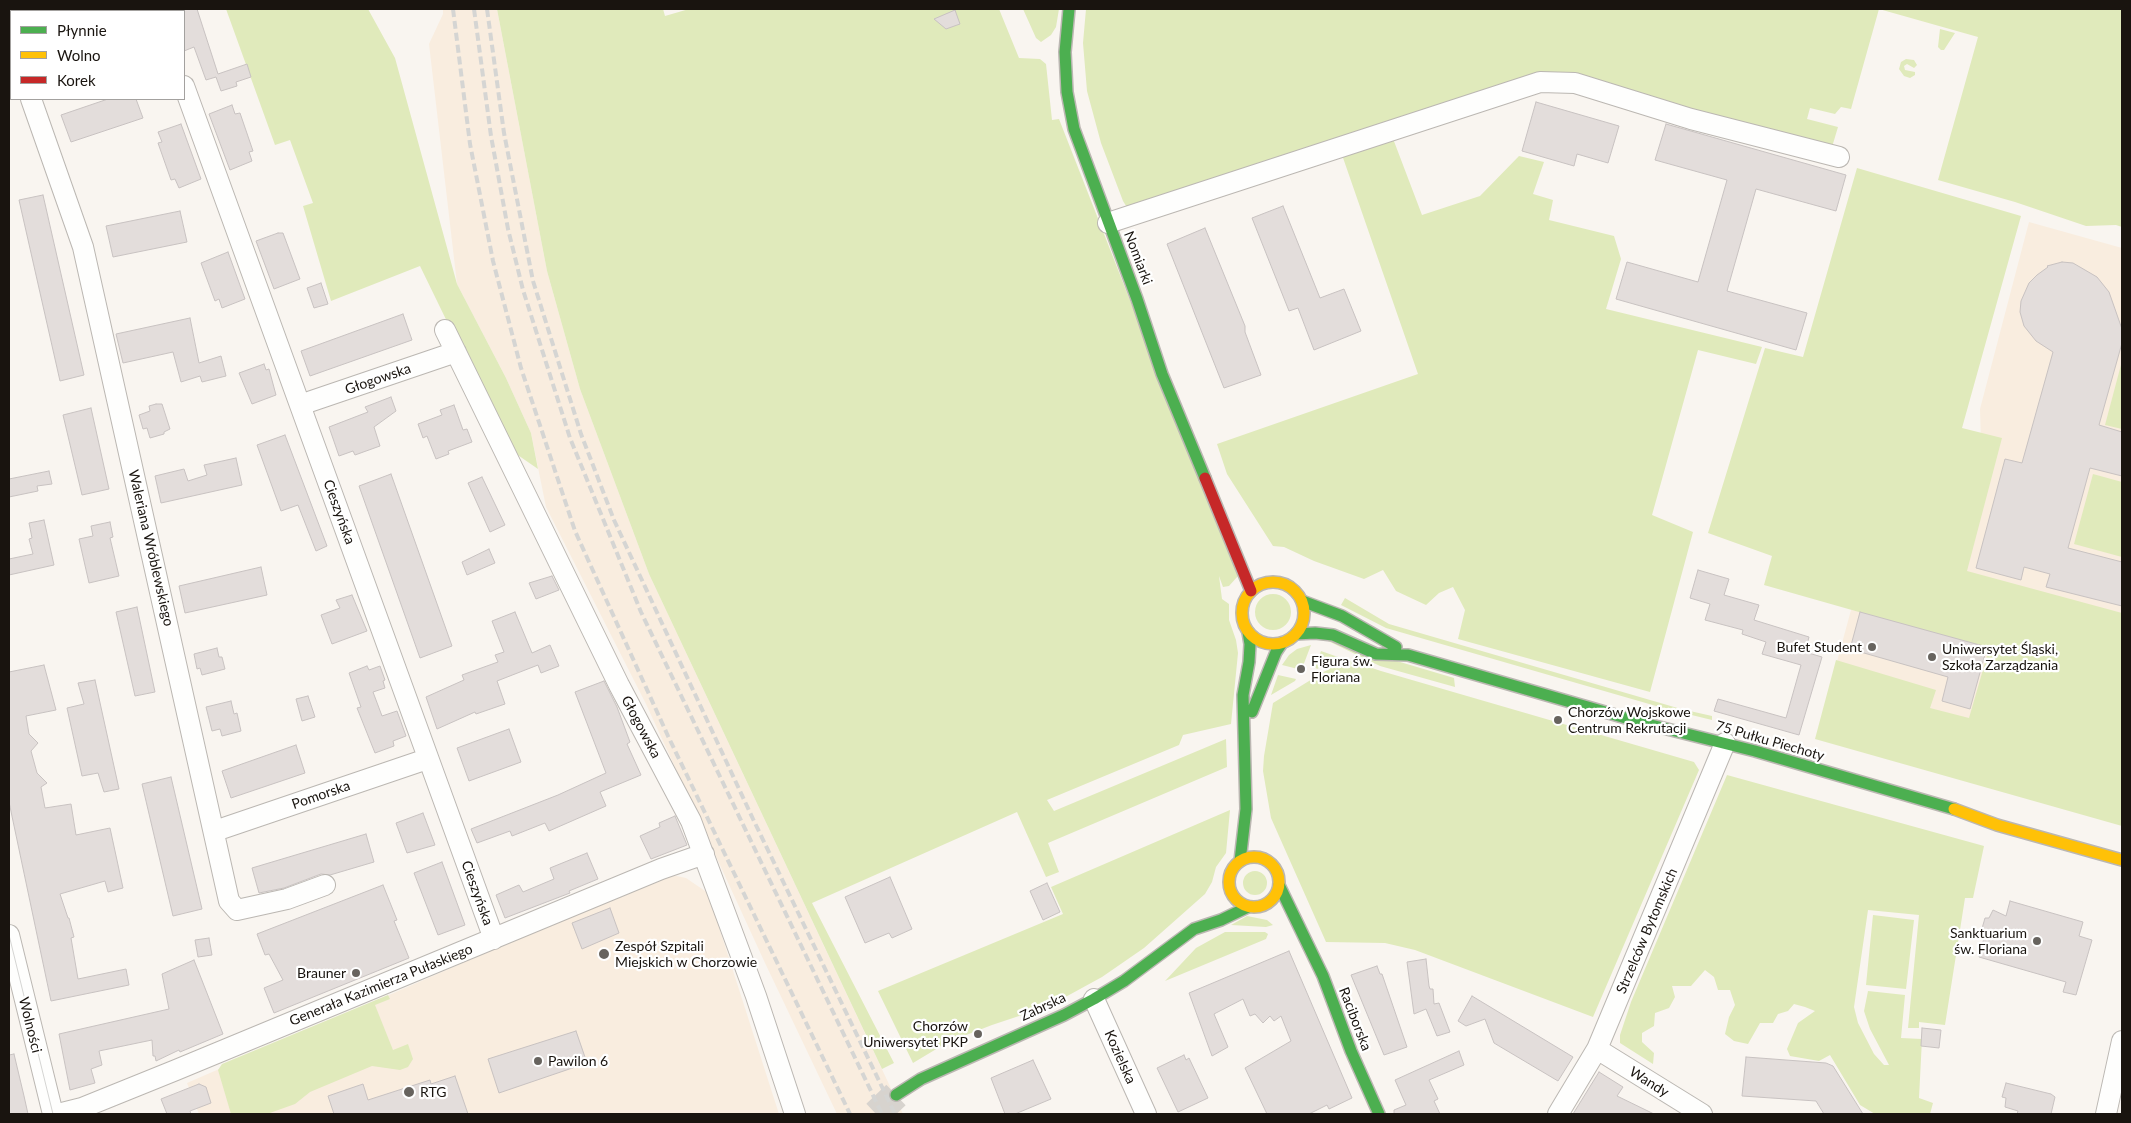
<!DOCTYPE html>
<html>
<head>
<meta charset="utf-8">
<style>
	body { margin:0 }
	#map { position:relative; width:2131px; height:1123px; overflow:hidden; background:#f9f5f0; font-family:Lato,sans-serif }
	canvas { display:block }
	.frame { position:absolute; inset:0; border:10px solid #19140f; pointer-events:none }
	.legend { position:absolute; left:10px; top:10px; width:175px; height:90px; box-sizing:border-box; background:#fff; border:1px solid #a3a19f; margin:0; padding:6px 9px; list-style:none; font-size:15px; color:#19140f }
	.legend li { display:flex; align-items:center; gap:10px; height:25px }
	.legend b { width:25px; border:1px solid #a3a19f }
</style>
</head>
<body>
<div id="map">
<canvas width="2131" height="1123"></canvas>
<div class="frame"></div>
<ul class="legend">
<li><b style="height:6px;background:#4caf50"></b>Płynnie</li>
<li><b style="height:6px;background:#ffc107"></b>Wolno</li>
<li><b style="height:6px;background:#c62828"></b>Korek</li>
</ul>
</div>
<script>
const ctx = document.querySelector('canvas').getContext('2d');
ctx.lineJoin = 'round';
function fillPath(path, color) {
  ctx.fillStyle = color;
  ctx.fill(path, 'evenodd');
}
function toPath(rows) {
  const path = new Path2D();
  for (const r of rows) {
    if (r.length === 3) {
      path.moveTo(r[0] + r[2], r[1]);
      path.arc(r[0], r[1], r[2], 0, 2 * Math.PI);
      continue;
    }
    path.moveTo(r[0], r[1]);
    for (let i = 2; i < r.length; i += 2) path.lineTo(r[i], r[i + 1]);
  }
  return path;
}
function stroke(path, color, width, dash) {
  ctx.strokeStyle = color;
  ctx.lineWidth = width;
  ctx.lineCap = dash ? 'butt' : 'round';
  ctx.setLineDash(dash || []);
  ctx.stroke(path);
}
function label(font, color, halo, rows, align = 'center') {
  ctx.font = font + ' Lato,sans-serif';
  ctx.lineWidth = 4.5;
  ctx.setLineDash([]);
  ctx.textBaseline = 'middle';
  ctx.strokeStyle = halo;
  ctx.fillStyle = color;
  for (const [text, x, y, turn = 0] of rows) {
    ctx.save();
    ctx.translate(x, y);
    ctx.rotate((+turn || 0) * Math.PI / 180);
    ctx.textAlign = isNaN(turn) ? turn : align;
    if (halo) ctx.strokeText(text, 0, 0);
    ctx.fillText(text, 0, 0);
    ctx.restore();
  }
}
const built = toPath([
	[443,9,497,9,547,271,580,389,649,574,903,1114,837,1114,765,963,646,704,546,507,531,433,506,378,457,284,429,44,443,14],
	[2029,222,2122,248,2122,650,2006,741,1835,669,1851,610,1943,615,1982,474,1980,409],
	[667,874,686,878,708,893,779,1114,199,1114,187,1083]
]);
const green = toPath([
	[226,9,368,9,395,58,457,284,506,378,531,433,538,469,509,449,420,266,331,301,303,206,313,203,290,140,275,145],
	[497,9,663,9,665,16,689,9,999,9,1019,58,1040,59,1046,64,1052,120,1059,119,1238,576,1229,586,1223,587,1219,576,1222,599,1229,604,1229,620,1236,640,1238,653,1231,724,1183,735,1179,745,1047,800,1054,811,1226,739,1227,767,1048,843,1059,872,1046,877,1017,812,812,903,894,1063,882,1069,649,574,580,389,547,271],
	[1023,9,1059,9,1056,27,1051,35,1041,42,1036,38],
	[1086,9,2122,9,2122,227,2116,225,2086,226,2015,202,1938,180,1978,37,1879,9,1851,109,1841,107,1835,114,1810,108,1807,119,1838,127,1832,147,1564,74,1128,209,1123,201,1101,143,1087,91,1083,43],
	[1940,29,1955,33,1944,50,1941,50,1938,47],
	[1906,59,1914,60,1917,65,1914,68,1907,64,1904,66,1905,70,1915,72,1915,75,1910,78,1904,76,1899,69,1901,62],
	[1392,136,1422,215,1480,196,1519,156,1544,162,1533,194,1553,200,1549,220,1614,236,1621,259,1606,309,1762,347,1756,364,1698,350,1652,515,1693,532,1650,692,1458,639,1465,610,1453,587,1439,593,1426,605,1396,591,1383,570,1364,579,1314,561,1284,547,1273,546,1227,474,1217,444,1418,374,1341,152],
	[1857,168,2021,216,1962,428,2002,438,1967,571,2122,613,2122,826,1815,739,1836,660,1936,690,1930,708,1969,718,1989,649,1764,585,1772,556,1708,533,1765,348,1803,357],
	[2122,361,2122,429,2105,425],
	[2093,474,2122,482,2122,557,2074,544],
	[1273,612,18],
	[1345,598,1389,624,1681,709,1712,716,1712,720,1663,708,1386,628,1341,605],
	[1326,640,1454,678,1455,687,1380,666],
	[1311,645,1303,666,1298,669,1282,665,1289,655,1297,649],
	[1321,651,1338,657,1317,669,1315,667],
	[1345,659,1381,671,1694,762,1699,770,1593,1017,1415,950,1385,943,1326,942,1271,818,1263,771,1264,756,1273,703],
	[1278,675,1296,679,1295,681,1271,695],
	[1727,775,1984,846,1973,898,1965,898,1945,1025,1919,1022,1919,1028,1908,1028,1919,915,1868,910,1854,1007,1858,1023,1874,1054,1884,1065,1889,1065,1870,1029,1864,1011,1868,991,1905,995,1901,1038,1922,1039,1919,1098,1933,1103,1930,1114,1875,1114,1860,1105,1830,1055,1819,1061,1790,1056,1787,1049,1798,1023,1815,1011,1805,1007,1794,1004,1788,1011,1778,1014,1773,1023,1760,1023,1748,1044,1734,1041,1725,1034,1729,1017,1735,1005,1730,990,1718,990,1714,977,1705,970,1691,986,1672,986,1675,997,1669,1008,1655,1013,1654,1026,1642,1033,1642,1042,1654,1053,1653,1064,1620,1043,1620,1035,1631,1002],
	[1230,810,1226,853,1216,867,1212,882,1205,894,1144,948,1102,977,1049,1006,992,1025,948,1042,913,1063,878,991,1063,914,1051,887],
	[1255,883,12],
	[1873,915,1914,920,1906,989,1866,985],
	[1247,916,1267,920,1273,925,1266,927,1231,925],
	[1225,932,1265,932,1268,934,1266,939,1165,981,1196,948],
	[388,995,390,999,375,1005,393,1050,408,1044,413,1059,408,1067,400,1070,372,1066,310,1092,295,1104,267,1114,231,1114,218,1070,222,1064]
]);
const building = toPath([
	[184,9,197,9,218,74,247,64,251,77,236,82,237,86,221,91,216,77,206,80,194,47,184,51,184,9],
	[955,10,960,24,946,29,934,19,955,10],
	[108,99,136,99,143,118,71,142,61,115,108,99],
	[1536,102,1619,126,1608,163,1577,154,1574,166,1522,151,1536,102],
	[232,105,235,114,240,113,253,151,249,152,252,161,230,170,209,114,232,105],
	[181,124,201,179,179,188,175,179,171,180,158,143,162,142,158,132,181,124],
	[1666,124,1846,175,1836,211,1756,189,1727,291,1807,313,1796,350,1616,299,1627,262,1698,282,1727,180,1655,160,1666,124],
	[43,195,84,375,60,381,19,200,43,195],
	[1283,206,1320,298,1344,289,1361,331,1314,350,1298,308,1289,311,1252,218,1283,206],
	[180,211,187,242,113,257,106,226,180,211],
	[1205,228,1245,326,1245,332,1261,375,1224,388,1167,244,1205,228],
	[278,233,283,233,300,279,274,289,256,241,278,233],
	[228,252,245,299,222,308,219,299,215,301,201,263,228,252],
	[2062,262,2073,263,2097,277,2109,292,2122,329,2122,343,2099,425,2122,432,2122,476,2090,468,2068,548,2122,562,2122,606,2046,587,2050,574,2024,567,2021,580,1976,568,2005,459,2022,463,2053,352,2036,341,2024,326,2020,312,2021,301,2029,283,2037,275,2048,267,2047,266,2062,262],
	[321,283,328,304,314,308,307,288,321,283],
	[403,314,412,340,310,376,301,351,403,314],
	[190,318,199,363,221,356,226,376,202,382,200,376,181,382,173,352,123,363,116,334,190,318],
	[264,364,266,370,269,369,276,395,252,404,239,373,264,364],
	[391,397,396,411,374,427,380,446,355,455,353,451,339,456,329,427,368,412,365,407,391,397],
	[156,404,162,404,170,429,164,432,164,434,150,438,147,428,143,429,139,415,150,411,149,406,156,404],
	[454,405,463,430,467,429,472,442,448,451,449,454,436,459,427,436,423,438,418,424,442,415,440,410,454,405],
	[91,408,109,489,82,495,63,415,91,408],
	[285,435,327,546,316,551,298,505,281,511,257,445,285,435],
	[236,458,242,485,161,503,155,476,184,469,188,481,207,475,204,465,236,458],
	[49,471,52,484,37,486,38,491,9,497,9,479,49,471],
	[391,474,452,646,420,658,359,486,391,474],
	[482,477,505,525,490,532,468,483,482,477],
	[44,520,54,565,9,575,9,559,33,554,29,539,32,538,29,523,44,520],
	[110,522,113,537,110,538,119,576,89,583,79,539,93,536,91,526,110,522],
	[489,549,495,563,467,575,462,562,489,549],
	[261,567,267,595,185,613,179,586,261,567],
	[1698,570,1729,579,1724,595,1759,605,1754,620,1809,637,1805,652,1822,657,1799,735,1714,711,1718,699,1786,718,1801,665,1762,654,1766,642,1742,634,1743,630,1705,620,1710,604,1690,598,1698,570],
	[552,576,559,590,536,599,529,583,552,576],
	[352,595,367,631,332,644,321,615,340,608,336,600,352,595],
	[137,607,155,692,135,696,116,612,137,607],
	[515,612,532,653,550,645,559,666,541,673,538,665,497,681,505,704,476,714,475,712,437,729,426,697,464,680,462,675,498,662,495,655,504,652,492,621,515,612],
	[1860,612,1987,647,1970,709,1942,701,1948,677,1850,649,1860,612],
	[217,648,219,657,222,657,225,669,202,675,200,668,197,669,194,654,217,648],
	[44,665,56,710,26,716,29,734,38,743,31,751,37,773,47,783,41,787,45,808,71,804,76,835,110,828,123,888,108,892,105,881,60,894,68,918,69,918,74,937,71,938,78,979,126,969,129,985,51,1001,9,802,9,672,44,665],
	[367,666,369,670,380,666,385,680,383,681,385,688,373,692,382,716,397,711,406,736,393,741,394,746,375,753,357,708,361,707,349,673,367,666],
	[95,680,119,789,104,792,98,773,82,776,67,708,84,704,78,683,95,680],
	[604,681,617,707,630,742,627,744,641,775,600,792,606,806,549,831,545,823,512,836,510,831,477,843,471,829,558,795,606,773,575,692,604,681],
	[308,696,315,717,302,721,296,699,308,696],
	[231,701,234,714,237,713,241,731,222,736,220,729,212,731,206,707,231,701],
	[509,729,521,762,469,781,457,748,509,729],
	[296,745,305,773,231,798,222,771,296,745],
	[171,777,202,909,173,916,142,784,171,777],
	[423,813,435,845,407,853,396,823,423,813],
	[675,816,687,845,651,859,640,836,660,827,659,823,675,816],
	[366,834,374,862,330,875,321,874,284,888,259,893,252,868,366,834],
	[587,853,598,879,569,891,570,893,505,918,496,895,519,885,523,892,554,879,550,868,587,853],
	[442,862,465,925,438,935,414,873,442,862],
	[890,877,912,929,892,938,889,933,865,943,845,897,890,877],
	[1047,883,1060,912,1043,920,1030,891,1047,883],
	[383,885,397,920,394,921,409,958,274,1013,264,988,283,980,269,954,265,955,257,934,383,885],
	[2010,901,2083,922,2079,936,2092,940,2076,995,2063,992,2066,982,1979,957,1985,934,1981,932,1985,918,1989,918,1993,910,2006,916,2010,901],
	[610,908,619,933,582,949,572,923,610,908],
	[209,938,212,955,198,957,195,940,209,938],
	[1289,951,1352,1098,1329,1109,1327,1105,1309,1114,1267,1114,1245,1068,1291,1041,1281,1016,1274,1021,1270,1016,1263,1023,1255,1014,1250,1016,1243,999,1214,1014,1228,1047,1212,1056,1189,993,1289,951],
	[1426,959,1429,986,1430,989,1433,989,1434,1004,1439,1003,1450,1032,1437,1036,1426,1009,1414,1014,1407,962,1426,959],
	[194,960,223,1034,180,1052,179,1050,156,1061,155,1056,153,1056,152,1040,99,1051,102,1065,91,1069,95,1083,70,1090,59,1034,169,1009,162,974,194,960],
	[1377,966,1380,974,1382,974,1407,1047,1384,1055,1351,975,1377,966],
	[1472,996,1573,1057,1558,1081,1494,1043,1485,1019,1466,1026,1458,1021,1472,996],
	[1922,1028,1941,1030,1939,1048,1921,1046,1922,1028],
	[576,1031,587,1063,499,1093,488,1059,576,1031],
	[1459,1051,1464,1065,1429,1080,1438,1099,1434,1101,1440,1114,1394,1114,1394,1110,1406,1105,1395,1080,1459,1051],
	[14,1054,24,1096,28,1114,9,1114,9,1055,14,1054],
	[1184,1055,1186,1060,1189,1058,1208,1098,1178,1112,1157,1068,1184,1055],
	[1746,1057,1826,1063,1833,1066,1863,1114,1824,1114,1816,1101,1742,1096,1746,1057],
	[1033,1060,1051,1099,1015,1114,1005,1114,991,1078,1033,1060],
	[1599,1072,1623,1087,1617,1096,1654,1114,1573,1114,1599,1072],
	[455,1076,468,1114,334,1114,328,1096,363,1084,368,1100,430,1080,431,1084,455,1076],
	[2006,1083,2051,1094,2055,1097,2051,1114,2017,1114,2018,1111,2005,1107,2006,1098,2002,1097,2006,1083],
	[199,1084,206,1087,211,1103,190,1111,191,1114,167,1114,161,1099,199,1084]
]);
const secondaryTunnel = toPath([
	[876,1114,896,1095]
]);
const street = toPath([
	[155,9,156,11],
	[9,37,11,44],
	[184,86,494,939],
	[31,99,83,247,229,901,237,910,287,899,325,885],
	[1108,223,1540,82,1575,83,1691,119,1839,157],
	[445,330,619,685,691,821,756,996,795,1114],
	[300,405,456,352],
	[215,831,427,759],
	[9,935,53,1114],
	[1094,999,1146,1114],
	[1597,1049,1702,1114],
	[58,1114,82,1108,176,1070,661,869,704,854],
	[1558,1114,1597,1049,1725,743],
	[2106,1114,2122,1041]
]);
const fast = toPath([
	[1069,9,1065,52,1067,92,1074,129,1137,299,1162,374,1205,478],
	[1302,601,1342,616,1396,647],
	[1296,634,1315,633,1333,635,1376,654,1408,655,1643,723,1755,751,1954,809],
	[1252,712,1276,652,1282,643],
	[1240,861,1246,809,1243,695,1249,662,1250,644,1248,632],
	[1279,885,1323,976,1351,1051,1379,1114],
	[896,1095,921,1079,1064,1015,1094,999,1124,981,1194,929,1221,920,1248,907]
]);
const slow = toPath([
	[1273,613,31],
	[1954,809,1997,825,2122,860],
	[1254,882,25]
]);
const jam = toPath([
	[1205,478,1251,591]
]);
const tram = toPath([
	[9,935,53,1114]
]);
const rail = toPath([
	[453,9,470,144,493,261,521,368,575,531,668,736,850,1114],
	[474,9,491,136,508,229,523,290,570,438,641,612,882,1114],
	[487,9,504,133,533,281,581,434,614,520,753,819,895,1114]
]);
const markers = [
	[1872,647,5,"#67635e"],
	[1932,657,5,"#67635e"],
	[1301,669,5,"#67635e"],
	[1558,720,5,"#67635e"],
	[2037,941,5,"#67635e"],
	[604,954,6,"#67635e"],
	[356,973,5,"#67635e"],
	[978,1034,5,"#67635e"],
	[538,1061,5,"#67635e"],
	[409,1092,6,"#67635e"]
];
const streetNames = [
	["Nomiarki",1138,258,69],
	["Głogowska",378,379,-19],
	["Cieszyńska",339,512,70],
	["Waleriana Wróblewskiego",151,548,77],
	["Głogowska",641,727,62],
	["75 Pułku Piechoty",1770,741,16],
	["Pomorska",321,795,-19],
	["Cieszyńska",477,893,70],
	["Strzelców Bytomskich",1647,931,-67],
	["Generała Kazimierza Pułaskiego",381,985,-22],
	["Zabrska",1043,1007,-25],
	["Raciborska",1355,1019,69],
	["Wolności",30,1025,76],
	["Kozielska",1120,1057,66],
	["Wandy",1649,1082,32]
];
const poiNames = [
	["Bufet Student",1862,647,"right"],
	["Uniwersytet Śląski,",1942,649],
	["Szkoła Zarządzania",1942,665],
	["Figura św.",1311,661],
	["Floriana",1311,677],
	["Chorzów Wojskowe",1568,712],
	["Centrum Rekrutacji",1568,728],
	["Sanktuarium",2027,933,"right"],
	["św. Floriana",2027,949,"right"],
	["Zespół Szpitali",615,946],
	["Miejskich w Chorzowie",615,962],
	["Brauner",346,973,"right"],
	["Chorzów",968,1026,"right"],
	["Uniwersytet PKP",968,1042,"right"],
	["Pawilon 6",548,1061],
	["RTG",420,1092]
];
fillPath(built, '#f9eddf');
fillPath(green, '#e0eabb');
fillPath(building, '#e3dddb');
stroke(building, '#c8c2c1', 1);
stroke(secondaryTunnel, '#d7d3ce', 28, [28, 14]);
stroke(street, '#bbb7b2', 22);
stroke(fast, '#bbb7b2', 14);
stroke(slow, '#bbb7b2', 14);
stroke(jam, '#bbb7b2', 14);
stroke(street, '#fefefd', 20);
stroke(fast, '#4caf50', 11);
stroke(slow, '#ffc107', 11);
stroke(jam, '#c62828', 11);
stroke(tram, '#d5d5d3', 1);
stroke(rail, '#d5d5d3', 4, [8, 4]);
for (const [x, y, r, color] of markers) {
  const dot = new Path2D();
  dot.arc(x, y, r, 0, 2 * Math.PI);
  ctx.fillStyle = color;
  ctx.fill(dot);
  stroke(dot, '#fff', 2);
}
label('14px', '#19140f', '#fff', streetNames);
label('14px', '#19140f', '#fff', poiNames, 'left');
</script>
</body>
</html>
